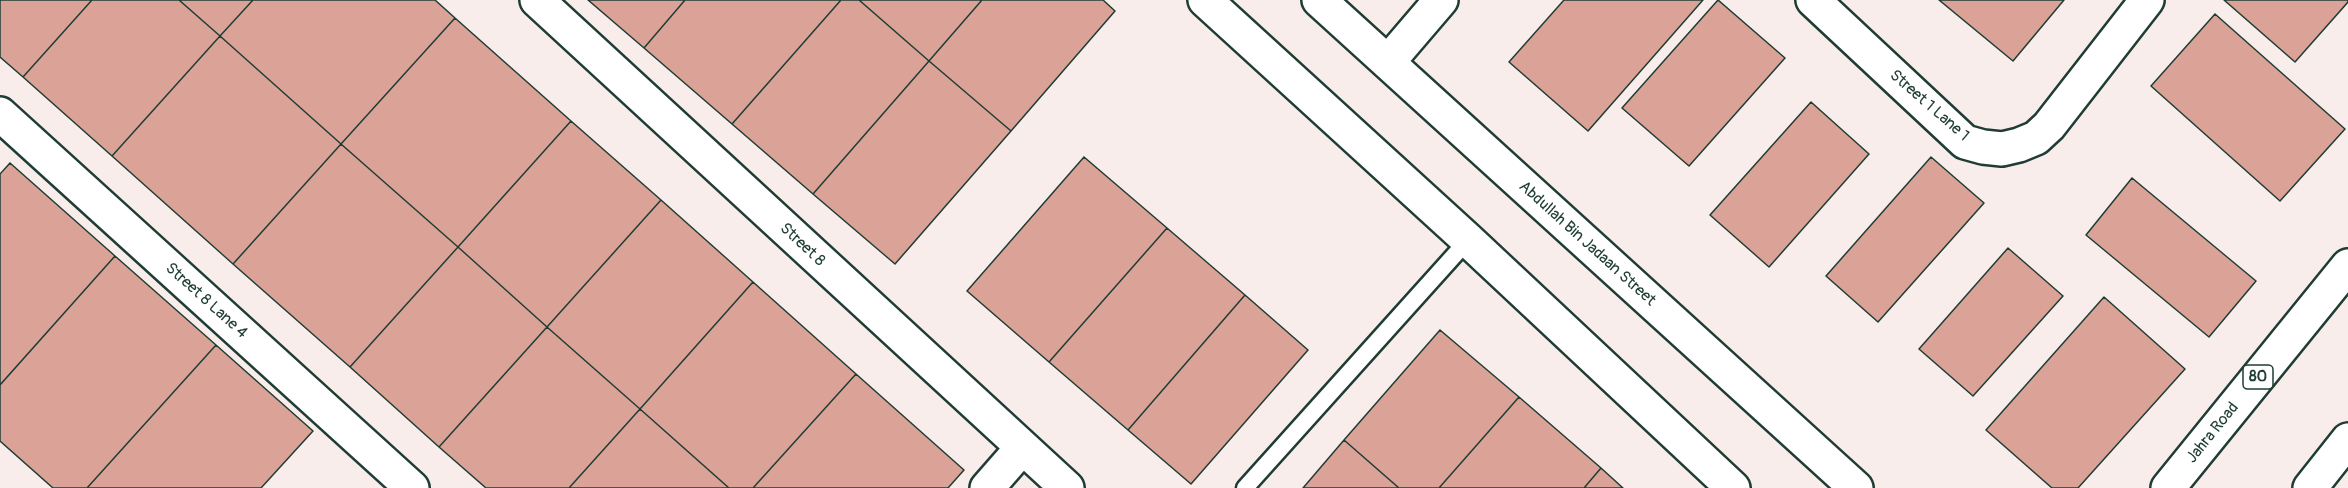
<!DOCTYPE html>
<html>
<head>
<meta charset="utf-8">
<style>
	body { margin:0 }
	canvas { display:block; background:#f8edea }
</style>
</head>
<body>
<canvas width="2348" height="488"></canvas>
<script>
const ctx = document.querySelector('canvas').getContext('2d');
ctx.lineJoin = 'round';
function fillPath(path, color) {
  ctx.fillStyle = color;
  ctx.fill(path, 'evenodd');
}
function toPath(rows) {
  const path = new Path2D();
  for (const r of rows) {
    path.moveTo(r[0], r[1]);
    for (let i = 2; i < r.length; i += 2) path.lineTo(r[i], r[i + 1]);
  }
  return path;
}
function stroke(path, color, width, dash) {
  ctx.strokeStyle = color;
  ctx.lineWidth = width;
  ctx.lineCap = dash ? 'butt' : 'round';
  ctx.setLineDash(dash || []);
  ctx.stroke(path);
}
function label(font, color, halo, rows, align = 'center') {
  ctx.font = font + ' Pangolin,sans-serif';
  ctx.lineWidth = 4.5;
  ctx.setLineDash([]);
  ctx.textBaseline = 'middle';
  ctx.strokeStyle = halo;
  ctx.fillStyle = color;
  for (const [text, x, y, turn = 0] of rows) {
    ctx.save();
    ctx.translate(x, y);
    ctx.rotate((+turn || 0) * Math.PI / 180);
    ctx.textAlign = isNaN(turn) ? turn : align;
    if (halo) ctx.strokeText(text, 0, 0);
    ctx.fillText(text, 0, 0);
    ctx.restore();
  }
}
const building = toPath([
	[0,0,92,0,23,77,0,57,0,0],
	[92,0,179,0,220,36,112,156,23,77,92,0],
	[179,0,253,0,220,36,179,0],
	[253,0,435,0,455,18,341,144,220,36,253,0],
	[588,0,685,0,644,48,588,0],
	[685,0,841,0,732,124,644,48,685,0],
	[841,0,859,0,929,61,813,194,732,124,841,0],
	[859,0,982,0,929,61,859,0],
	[982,0,1103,0,1115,11,1011,131,929,61,982,0],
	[1564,0,1703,0,1588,131,1509,62,1564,0],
	[1718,0,1785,58,1689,166,1622,108,1718,0],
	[1939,0,2064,0,2013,61,1939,0],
	[2224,0,2348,0,2348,2,2295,62,2224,0],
	[2215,14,2345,129,2280,201,2151,86,2215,14],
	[455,18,571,121,458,247,341,144,455,18],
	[220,36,341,144,233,264,112,156,220,36],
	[929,61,1011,131,895,264,813,194,929,61],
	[1811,102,1869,154,1769,267,1710,215,1811,102],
	[571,121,661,200,547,327,458,247,571,121],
	[341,144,458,247,350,367,233,264,341,144],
	[1084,157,1167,228,1049,362,967,291,1084,157],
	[1931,157,1984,203,1878,322,1826,276,1931,157],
	[10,163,115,256,0,385,0,174,10,163],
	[2132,178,2256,281,2209,337,2086,235,2132,178],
	[661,200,753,282,640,409,547,327,661,200],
	[1167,228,1245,295,1128,430,1049,362,1167,228],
	[458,247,547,327,439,447,350,367,458,247],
	[2008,248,2063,296,1973,396,1919,349,2008,248],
	[115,256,216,345,87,488,53,488,0,441,0,385,115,256],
	[753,282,856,374,753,488,729,488,640,409,753,282],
	[1245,295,1308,350,1191,484,1128,430,1245,295],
	[2104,297,2185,369,2078,488,2052,488,1986,430,2104,297],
	[547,327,640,409,569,488,486,488,439,447,547,327],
	[1440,330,1519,397,1439,488,1399,488,1344,440,1440,330],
	[216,345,313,431,261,488,87,488,216,345],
	[856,374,964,470,948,488,753,488,856,374],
	[1519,397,1601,468,1584,488,1439,488,1519,397],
	[640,409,729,488,569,488,640,409],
	[1344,440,1399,488,1303,488,1344,440],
	[1601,468,1623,488,1584,488,1601,468]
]);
const service = toPath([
	[1245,488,1468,240]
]);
const minor = toPath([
	[537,0,1067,488],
	[1813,0,1965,142,1983,147,2002,149,2019,145,2036,138,2049,126,2147,0],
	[1388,62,1441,0],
	[0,114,412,488],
	[987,488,1022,448]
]);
const tertiary = toPath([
	[1205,0,1468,240,1733,488],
	[1319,0,1856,488]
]);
const trunk = toPath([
	[2168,488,2348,266],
	[2310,488,2348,440]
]);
const shields = [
	[2258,377,30]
];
const shieldNames = [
	["80",2258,377]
];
const streetNames = [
	["Street 1 Lane 1",1929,106,41],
	["Abdullah Bin Jadaan Street",1587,244,42],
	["Street 8",802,245,43],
	["Street 8 Lane 4",206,301,42],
	["Jahra Road",2213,433,-51]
];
fillPath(building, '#dba397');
stroke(building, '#1f3d34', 1.5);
stroke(service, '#1f3d34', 21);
stroke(minor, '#1f3d34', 38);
stroke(tertiary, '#1f3d34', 38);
stroke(trunk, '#1f3d34', 38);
stroke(service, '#fff', 16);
stroke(minor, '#fff', 33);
stroke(tertiary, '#fff', 33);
stroke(trunk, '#fff', 33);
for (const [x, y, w] of shields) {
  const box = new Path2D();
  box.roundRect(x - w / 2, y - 12, w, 24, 4.5);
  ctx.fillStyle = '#fff';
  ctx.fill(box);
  stroke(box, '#1f3d34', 1.5);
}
label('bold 15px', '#1f3d34', null, shieldNames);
label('16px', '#1f3d34', '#fff', streetNames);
</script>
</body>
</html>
